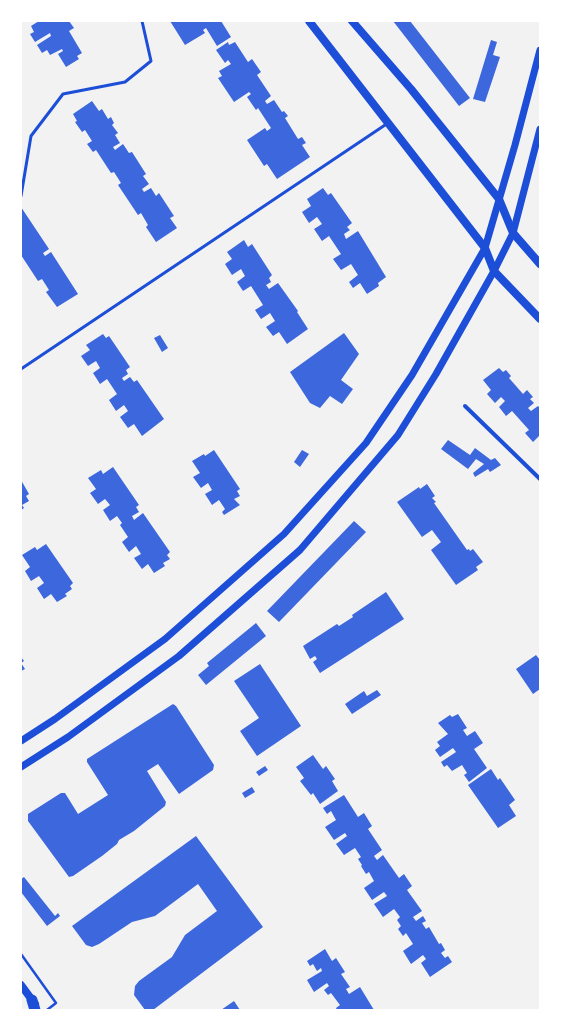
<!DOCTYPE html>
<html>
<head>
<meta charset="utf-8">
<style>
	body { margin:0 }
	#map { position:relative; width:561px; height:1031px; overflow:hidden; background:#f2f2f2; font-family:Quicksand,sans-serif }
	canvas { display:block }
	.frame { position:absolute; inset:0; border:22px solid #fff; pointer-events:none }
</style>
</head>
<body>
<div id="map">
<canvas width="561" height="1031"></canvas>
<div class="frame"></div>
</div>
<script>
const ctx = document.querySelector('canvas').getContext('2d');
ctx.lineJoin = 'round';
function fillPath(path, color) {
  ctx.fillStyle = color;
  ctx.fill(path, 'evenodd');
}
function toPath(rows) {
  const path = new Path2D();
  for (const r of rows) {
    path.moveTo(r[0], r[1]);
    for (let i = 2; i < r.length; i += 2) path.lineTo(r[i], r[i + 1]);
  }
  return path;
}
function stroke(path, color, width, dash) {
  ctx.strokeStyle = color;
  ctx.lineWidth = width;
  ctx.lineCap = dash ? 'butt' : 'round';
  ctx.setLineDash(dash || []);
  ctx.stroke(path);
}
const building = toPath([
	[39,21,69,21,74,28,69,31,82,53,77,56,79,59,66,67,58,54,63,51,62,49,50,55,47,50,42,53,37,45,51,36,50,33,35,42,30,34,34,32,31,26],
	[170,21,221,21,231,37,217,46,206,28,203,30,205,33,185,45],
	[393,21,410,21,470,98,459,106],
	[491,40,497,42,493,55,500,57,485,102,473,99],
	[228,42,229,45,235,42,248,62,252,59,261,72,257,75,271,96,265,101,267,104,274,100,282,112,284,111,288,116,285,118,298,139,302,137,306,143,302,145,310,157,277,179,267,164,264,166,247,140,265,128,267,131,271,128,258,108,256,110,247,97,251,94,249,92,234,102,218,78,222,76,219,71,231,64,228,60,225,63,216,50],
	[92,101,99,111,102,109,108,119,111,117,114,123,112,125,118,133,115,135,120,143,113,147,115,150,123,144,129,153,132,152,146,174,143,176,149,184,142,189,144,192,151,188,156,196,159,193,174,216,170,218,177,228,156,242,146,227,148,225,141,213,138,215,118,185,121,183,114,172,111,173,96,150,93,152,87,144,92,141,85,130,82,132,75,122,77,121,73,114],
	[323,188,328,195,331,193,352,223,347,227,350,230,344,234,346,239,358,231,386,277,378,283,379,286,367,294,360,283,353,288,349,282,358,275,351,264,341,270,333,259,341,254,329,236,322,241,314,229,322,224,317,217,309,223,302,212,311,206,307,199],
	[21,207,49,249,43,253,45,256,51,252,78,294,57,307,46,292,49,290,42,279,38,281,21,255],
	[244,240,248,247,252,244,272,275,269,278,271,282,266,285,269,289,278,283,298,311,297,312,308,329,287,344,279,332,273,336,266,327,275,321,270,313,261,319,255,310,263,305,251,286,243,291,237,282,245,276,241,269,232,275,225,264,232,259,227,252],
	[344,333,359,354,341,380,353,389,342,404,330,396,320,408,310,403,290,372],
	[103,334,106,338,109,336,130,367,126,370,128,374,122,378,124,381,130,377,134,382,137,380,164,419,142,436,134,424,128,428,120,417,128,411,124,405,116,411,109,400,117,394,107,379,100,384,93,373,100,368,96,361,88,366,81,356,90,350,86,345],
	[160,335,168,348,162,352,154,338],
	[499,368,503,372,506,370,511,376,509,378,523,394,527,390,533,397,530,399,534,403,528,408,531,411,538,406,540,408,540,435,533,442,525,433,529,430,512,411,506,416,499,407,505,401,501,397,495,403,487,394,491,390,483,380],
	[448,440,470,455,475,448,491,460,495,458,501,465,490,472,488,469,475,477,473,473,484,464,476,459,468,469,441,449],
	[214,450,240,489,237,491,240,496,234,499,240,505,224,515,222,512,225,509,219,500,212,505,205,494,212,490,208,483,201,488,193,477,200,473,192,461,204,454,205,456],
	[302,450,309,454,300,467,294,462],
	[113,467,139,505,136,507,139,512,132,516,134,520,143,513,170,552,167,555,170,559,163,563,165,566,154,573,148,564,142,569,134,558,141,554,136,546,129,552,122,542,128,537,120,525,122,523,117,516,110,521,103,510,110,505,105,499,98,504,90,493,96,489,88,478,101,470,103,474],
	[21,480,29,494,26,496,29,501,22,505,24,508,21,510],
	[427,484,435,496,432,498,436,502,434,503,467,550,469,549,470,551,473,549,483,562,476,567,478,570,456,585,431,550,441,542,432,530,422,537,397,502,419,487,420,489],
	[354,521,366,532,279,622,267,611],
	[46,544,73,583,70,586,72,589,65,594,67,596,57,602,51,594,44,599,37,588,44,583,39,576,31,581,25,571,30,567,22,555,35,547,37,550],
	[386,592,404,619,320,673,313,662,317,659,315,656,310,659,303,646,337,624,339,626,353,617,352,615],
	[256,623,266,636,206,685,198,675,209,666,207,663],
	[536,655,540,660,540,689,533,694,516,669],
	[21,657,24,661,21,663,25,669,21,671],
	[260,664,301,726,257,756,240,731,259,718,234,681],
	[377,690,381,695,352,714,345,704,364,691,367,696],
	[173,704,176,706,214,765,213,770,179,794,158,764,147,771,166,802,165,806,134,831,119,840,117,844,102,856,73,876,69,877,28,821,28,814,61,793,65,793,78,814,108,795,87,762,87,759],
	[458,714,467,728,463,730,467,736,475,731,483,743,474,749,487,768,469,782,464,775,467,773,462,765,452,771,447,765,444,767,441,762,456,752,453,748,440,757,435,750,440,746,437,742,448,734,438,723,450,715,452,717],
	[313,755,323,769,326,766,335,779,332,781,338,791,320,804,313,793,311,795,300,781,304,778,296,767],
	[265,766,268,770,259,776,256,772],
	[491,769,498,780,500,778,515,800,509,805,516,816,498,828,468,785],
	[252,787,255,792,245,798,242,793],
	[344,795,358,817,364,813,372,826,368,829,382,850,374,856,377,860,383,855,399,878,404,874,412,886,407,890,422,911,413,917,416,921,423,916,426,921,422,923,426,929,429,927,439,944,441,943,445,950,441,953,445,958,448,956,452,962,430,977,421,963,426,959,423,955,411,964,403,951,413,944,406,933,403,936,398,929,401,926,397,920,400,917,394,909,383,917,374,904,387,896,384,892,372,900,364,888,374,881,369,872,366,874,361,866,362,865,358,859,361,857,355,848,344,855,336,844,347,836,345,833,334,840,325,827,336,820,331,811,327,814,323,808],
	[196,836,263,927,153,1010,145,1010,134,995,135,986,139,981,172,957,185,935,217,911,198,884,155,916,132,922,99,944,92,947,86,945,72,926],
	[24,877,55,916,58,913,60,916,47,926,21,892,21,879],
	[325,949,332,961,336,958,345,972,341,974,350,987,346,989,349,994,360,987,374,1010,337,1010,336,1008,340,1005,331,993,328,995,324,990,329,986,327,983,314,992,307,980,322,971,321,968,317,971,313,964,310,966,307,961],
	[234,1001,240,1010,221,1010]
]);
const path = toPath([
	[21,954,56,1003,47,1010]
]);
const service = toPath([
	[21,196,31,136,63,94,125,82,151,61,142,21],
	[21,369,388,123]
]);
const minor = toPath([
	[465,406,540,479]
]);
const tertiary = toPath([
	[21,741,55,719,165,639,284,534,366,443,412,375,485,248,515,145,540,50],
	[21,767,68,737,179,656,300,550,398,435,436,374,494,271,513,233,540,129]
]);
const secondary = toPath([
	[309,21,485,248,494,271,540,319],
	[352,21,411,89,499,199,513,233,540,264],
	[21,985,35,1004]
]);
const trunk = toPath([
	[32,1000,35,1010]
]);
fillPath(building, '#3d67dc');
stroke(path, '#1d4ed8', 2.5);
stroke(service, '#1d4ed8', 3);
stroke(minor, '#1d4ed8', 4);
stroke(tertiary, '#1d4ed8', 7);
stroke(secondary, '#1d4ed8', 8);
stroke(trunk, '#1d4ed8', 11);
</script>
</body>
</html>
